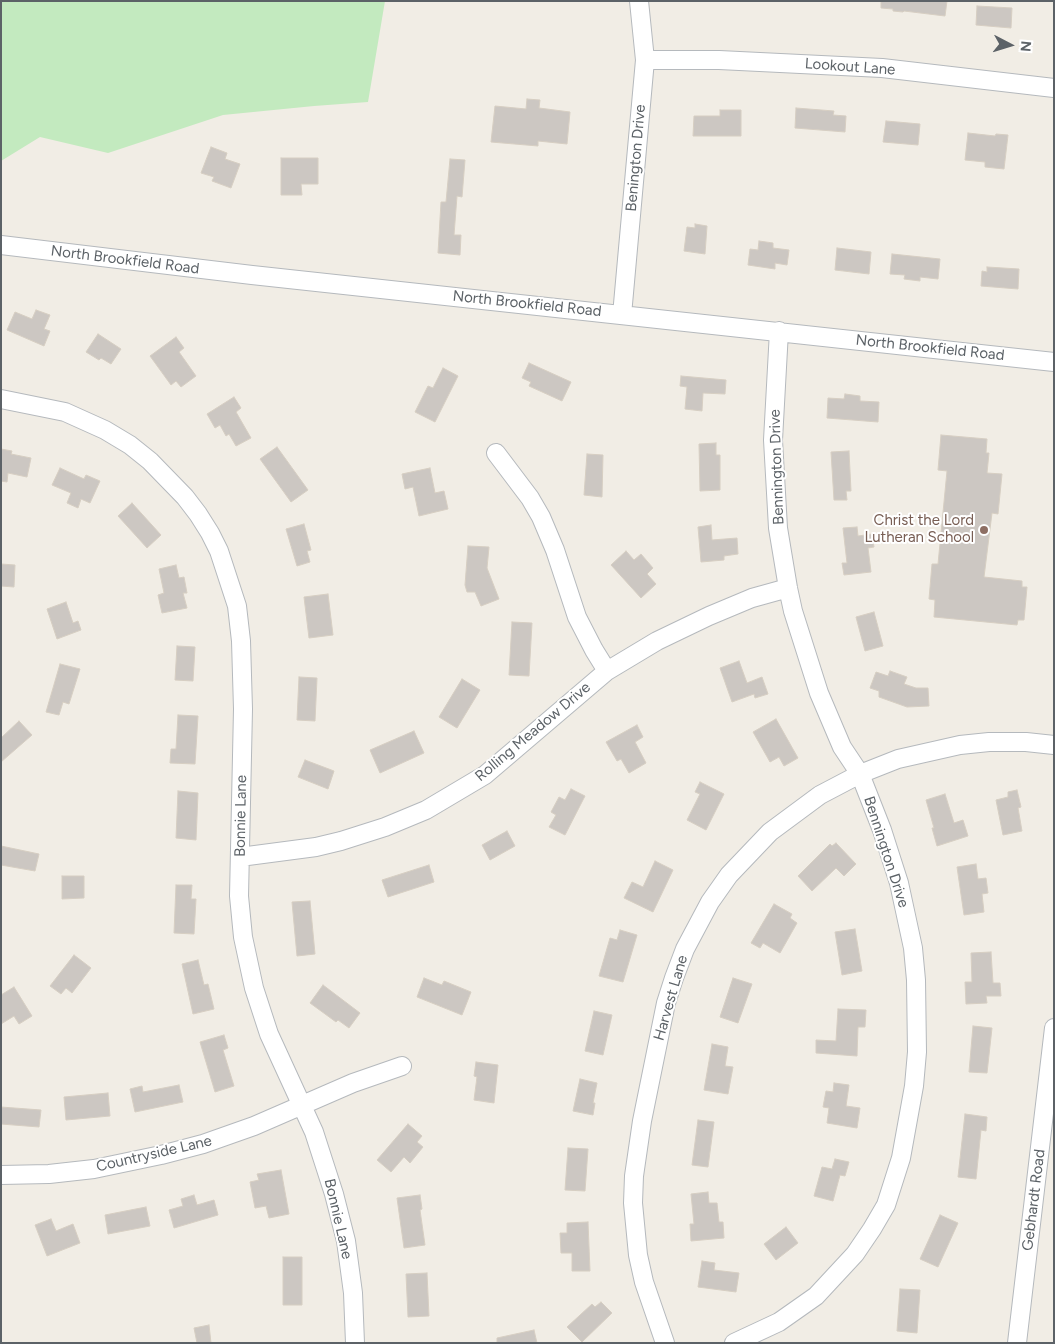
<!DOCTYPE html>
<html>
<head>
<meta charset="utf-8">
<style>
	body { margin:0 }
	#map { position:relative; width:1055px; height:1344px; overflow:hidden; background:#f1ede5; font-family:Figtree,sans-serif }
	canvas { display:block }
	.frame { position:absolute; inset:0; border:2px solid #5c6267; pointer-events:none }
	.north { position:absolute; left:985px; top:20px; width:50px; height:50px; -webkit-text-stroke:4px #fff; paint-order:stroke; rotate:95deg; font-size:14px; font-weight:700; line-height:20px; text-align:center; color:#5c6267 }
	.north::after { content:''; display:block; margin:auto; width:18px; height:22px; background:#5c6267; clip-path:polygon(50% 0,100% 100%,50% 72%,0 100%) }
</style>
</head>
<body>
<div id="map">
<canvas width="1055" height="1344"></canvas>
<div class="frame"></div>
<div class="north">N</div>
</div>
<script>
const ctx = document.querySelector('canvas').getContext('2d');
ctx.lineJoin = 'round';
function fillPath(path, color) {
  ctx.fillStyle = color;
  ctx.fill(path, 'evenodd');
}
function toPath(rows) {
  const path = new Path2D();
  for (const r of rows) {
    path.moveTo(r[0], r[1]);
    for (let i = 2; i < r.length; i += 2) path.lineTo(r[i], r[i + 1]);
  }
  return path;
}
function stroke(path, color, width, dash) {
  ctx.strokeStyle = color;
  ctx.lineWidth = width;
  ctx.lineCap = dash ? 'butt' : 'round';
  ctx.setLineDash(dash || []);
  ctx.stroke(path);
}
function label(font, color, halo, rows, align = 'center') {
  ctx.font = font + ' Figtree,sans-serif';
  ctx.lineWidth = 4;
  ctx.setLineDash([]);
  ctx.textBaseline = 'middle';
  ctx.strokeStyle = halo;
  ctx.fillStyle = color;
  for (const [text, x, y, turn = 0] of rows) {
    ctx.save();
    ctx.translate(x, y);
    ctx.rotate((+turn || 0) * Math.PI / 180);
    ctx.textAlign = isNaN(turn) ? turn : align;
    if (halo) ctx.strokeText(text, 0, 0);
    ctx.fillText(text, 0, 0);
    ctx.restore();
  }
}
const green = toPath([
	[1,1,385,1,368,102,314,106,223,115,108,153,40,137,1,161]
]);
const building = toPath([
	[881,1,947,1,945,16,904,11,903,12,893,11,893,9,881,8,881,1],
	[977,6,1012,8,1011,28,976,25,977,6],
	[527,99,540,100,539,108,570,112,567,144,538,141,538,146,491,142,495,106,526,109,527,99],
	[796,108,834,111,833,115,846,116,845,132,795,128,796,108],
	[720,110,741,110,741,136,693,136,694,116,720,116,720,110],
	[886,121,920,124,918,145,883,142,886,121],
	[968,133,995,136,996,134,1008,135,1004,169,985,167,985,162,965,160,968,133],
	[211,147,227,153,225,159,240,164,231,188,212,181,214,177,201,173,211,147],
	[281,158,318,158,318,184,301,184,302,195,281,195,281,158],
	[450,159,465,160,462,197,457,196,454,235,461,235,460,255,438,253,441,202,446,202,450,159],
	[695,224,707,226,705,254,684,251,687,227,695,228,695,224],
	[759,241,773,243,773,248,789,250,787,265,775,263,775,269,748,265,750,249,758,250,759,241],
	[837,248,871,252,869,274,835,270,837,248],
	[892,254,940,259,938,279,920,277,920,281,904,279,905,275,890,274,892,254],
	[987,267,1019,269,1018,289,981,286,982,271,987,272,987,267],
	[36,310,50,315,44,329,50,331,44,346,7,330,15,312,32,319,36,310],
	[98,334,121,349,111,364,101,358,99,360,86,352,98,334],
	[176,337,184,348,179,352,196,376,181,387,176,381,171,385,150,356,176,337],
	[529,363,571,382,562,401,529,386,531,382,522,378,529,363],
	[443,368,458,376,435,422,415,412,428,386,433,388,443,368],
	[681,376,726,380,725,394,703,393,702,411,685,409,687,387,680,386,681,376],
	[845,394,860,396,860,401,879,402,878,422,827,418,828,398,844,399,845,394],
	[234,397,241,408,236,412,251,438,236,446,229,434,226,436,220,425,215,428,207,414,234,397],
	[941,435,987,439,986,453,989,453,987,473,1002,474,998,514,992,513,984,577,1022,581,1022,587,1027,587,1024,620,1018,620,1017,625,934,617,935,600,929,599,932,564,938,564,947,471,938,470,941,435],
	[716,443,716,455,720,455,720,490,700,491,699,444,716,443],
	[277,447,308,490,291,502,260,459,277,447],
	[1,449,12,451,11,454,31,458,27,477,8,473,7,482,1,481,1,449],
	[849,451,851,491,846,491,847,500,834,500,831,452,849,451],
	[587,454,603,455,602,497,584,495,587,454],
	[60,468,84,479,86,475,100,481,90,503,81,499,78,508,67,503,71,493,52,485,60,468],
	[430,468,435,493,444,491,448,509,419,516,413,487,405,489,402,474,430,468],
	[132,503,161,535,147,548,118,516,132,503],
	[304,524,311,550,307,551,310,562,297,566,286,529,304,524],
	[711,525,712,540,737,538,738,554,724,556,724,560,701,562,698,527,711,525],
	[857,527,858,536,872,534,874,547,868,548,871,572,844,575,842,563,847,563,843,528,857,527],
	[468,546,489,547,487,568,499,599,481,606,475,592,467,592,465,585,468,546],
	[626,551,634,560,641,554,653,568,647,574,656,584,641,598,611,565,626,551],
	[1,564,15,565,14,587,1,586,1,564],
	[176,565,179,578,184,577,187,593,183,593,187,608,162,613,158,595,164,593,159,569,176,565],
	[328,594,333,635,309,638,304,597,328,594],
	[66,602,73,623,78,621,81,630,57,639,47,609,66,602],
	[874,612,883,646,865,651,856,617,874,612],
	[512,622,532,623,529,676,509,675,512,622],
	[177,646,195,647,193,681,175,680,177,646],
	[739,661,747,683,762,677,768,694,755,698,754,694,732,702,720,668,739,661],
	[60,664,80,669,69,704,63,702,59,715,46,712,60,664],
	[890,671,907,677,904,684,916,688,928,688,929,706,907,707,879,697,879,691,870,688,876,672,888,676,890,671],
	[299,677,317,678,315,721,297,720,299,677],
	[462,679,480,690,457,728,439,717,462,679],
	[178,715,198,716,195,764,170,763,171,749,176,749,178,715],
	[776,719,798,758,784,766,779,757,770,762,753,732,776,719],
	[19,721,32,735,1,762,1,738,19,721],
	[637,725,643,737,635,742,646,763,629,773,621,759,617,761,606,742,637,725],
	[414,731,424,753,380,773,370,750,414,731],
	[305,760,334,771,328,789,298,777,305,760],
	[700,782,724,794,706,830,687,820,700,794,695,792,700,782],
	[571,789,585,796,565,835,549,827,556,815,551,812,559,797,565,800,571,789],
	[1017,790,1021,807,1018,808,1022,831,1003,835,996,800,1008,797,1008,792,1017,790],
	[178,791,198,793,196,840,176,838,178,791],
	[945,794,954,823,963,820,968,836,937,846,932,828,934,828,926,800,945,794],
	[507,831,515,846,490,860,482,845,507,831],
	[836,843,856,864,844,876,836,868,812,891,798,876,830,844,832,846,836,843],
	[1,846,39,854,35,871,1,865,1,846],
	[655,861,673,870,653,912,624,898,632,882,643,887,655,861],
	[976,864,978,879,986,878,988,893,982,894,984,912,964,915,957,867,976,864],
	[429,865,434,882,388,897,382,880,429,865],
	[62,876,84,876,84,898,62,899,62,876],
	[176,885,192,885,191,899,196,899,194,934,174,933,176,885],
	[310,901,315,954,297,956,292,902,310,901],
	[774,904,792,914,790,918,797,923,780,953,763,943,760,948,751,943,774,904],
	[855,929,862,971,842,975,835,932,855,929],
	[620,930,637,935,623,982,599,976,610,938,617,940,620,930],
	[991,952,993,983,1000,983,1001,996,986,996,987,1003,966,1004,965,982,972,982,971,953,991,952],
	[74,955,91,968,72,993,66,988,61,994,50,986,74,955],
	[198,960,204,985,208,984,214,1009,193,1014,182,964,198,960],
	[424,978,442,985,444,981,471,992,462,1015,417,997,424,978],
	[733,978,752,984,738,1023,720,1017,733,978],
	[323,985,360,1013,349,1028,338,1020,336,1022,310,1003,323,985],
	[14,987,32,1016,19,1024,14,1016,1,1024,1,995,14,987],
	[838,1009,866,1010,865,1027,858,1027,857,1056,816,1053,816,1040,836,1041,838,1009],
	[594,1011,612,1015,603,1055,585,1051,594,1011],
	[973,1026,992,1028,987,1073,969,1072,973,1026],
	[224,1035,228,1048,223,1050,234,1086,215,1092,200,1042,224,1035],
	[712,1044,728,1047,725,1066,733,1067,728,1094,704,1090,712,1044],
	[476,1062,498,1065,494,1103,474,1100,477,1077,474,1076,476,1062],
	[580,1079,597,1083,593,1103,595,1103,593,1115,573,1111,580,1079],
	[834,1083,849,1085,846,1106,860,1108,857,1128,827,1123,829,1108,823,1107,826,1091,833,1092,834,1083],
	[179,1085,183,1102,135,1112,130,1089,142,1086,143,1092,179,1085],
	[108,1093,110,1116,66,1120,64,1097,108,1093],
	[1,1107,41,1110,39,1127,1,1124,1,1107],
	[965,1114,987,1117,986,1131,981,1130,976,1179,958,1177,965,1114],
	[698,1120,714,1122,708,1167,692,1165,698,1120],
	[408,1124,422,1136,417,1142,423,1147,410,1163,404,1157,391,1172,377,1160,408,1124],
	[568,1148,588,1149,585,1191,565,1190,568,1148],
	[835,1159,849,1162,845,1176,840,1175,833,1201,814,1196,822,1167,832,1169,835,1159],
	[281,1170,289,1214,269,1218,266,1206,255,1208,250,1182,259,1180,257,1174,281,1170],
	[708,1192,709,1203,717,1203,719,1222,723,1222,724,1238,691,1241,690,1224,694,1224,691,1194,708,1192],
	[194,1195,197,1205,214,1200,218,1215,174,1228,169,1210,183,1206,181,1199,194,1195],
	[420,1195,422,1209,420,1210,425,1245,404,1248,397,1198,420,1195],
	[146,1207,150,1226,108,1234,105,1215,146,1207],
	[940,1215,958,1223,938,1267,920,1259,940,1215],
	[51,1219,56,1231,73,1224,80,1243,47,1256,35,1225,51,1219],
	[588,1222,590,1271,572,1271,572,1253,561,1253,560,1233,567,1233,567,1223,588,1222],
	[786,1227,798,1243,776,1260,764,1244,786,1227],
	[283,1257,302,1257,302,1305,283,1305,283,1257],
	[702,1261,715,1263,714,1270,739,1273,736,1292,698,1287,702,1261],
	[427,1273,429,1316,408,1317,406,1274,427,1273],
	[900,1289,920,1290,917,1333,897,1331,900,1289],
	[601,1302,612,1313,582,1342,567,1327,592,1304,595,1307,601,1302],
	[209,1325,211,1343,197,1343,194,1328,209,1325],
	[534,1330,537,1343,497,1343,497,1338,534,1330]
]);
const minor = toPath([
	[645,60,719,60,882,68,1054,88],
	[1,245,252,275,1054,362],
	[622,315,645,60,639,1],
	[1,399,65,412,105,430,130,445,150,461,185,497,198,514,210,533,219,551,237,606,241,641,243,709,239,896,243,937,254,988,269,1034,314,1132,334,1194,346,1241,353,1293,355,1343],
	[496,453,530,498,541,517,555,550,577,617,594,650,607,671],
	[240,857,316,847,341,841,385,827,426,810,485,775,607,671,657,641,709,616,752,598,788,588],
	[1,1175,49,1174,94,1169,161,1155,203,1144,254,1126,353,1083,402,1066],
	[665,1343,644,1282,638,1255,633,1203,634,1176,642,1121,666,1003,674,978,685,949,710,902,729,875,770,832,820,795,860,774,898,759,960,745,989,742,1026,742,1054,745],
	[734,1343,779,1322,816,1296,855,1254,872,1229,886,1205,901,1158,914,1086,917,1052,916,980,913,948,899,883,882,830,860,774,842,747,819,693,793,611,788,588,778,528,773,440,779,331],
	[1017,1343,1054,1028]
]);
const markers = [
	[984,530,5,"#8d6e63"]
];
const streetNames = [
	["Lookout Lane",850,67,4],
	["Benington Drive",636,158,-85],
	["North Brookfield Road",125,260,7],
	["North Brookfield Road",527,304,6],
	["North Brookfield Road",930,348,6],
	["Bennington Drive",777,467,-92],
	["Rolling Meadow Drive",533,732,-40],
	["Bonnie Lane",241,816,-89],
	["Bennington Drive",886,852,72],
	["Harvest Lane",671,998,-74],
	["Countryside Lane",154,1154,-13],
	["Gebhardt Road",1034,1200,-83],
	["Bonnie Lane",338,1219,77]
];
const educationNames = [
	["Christ the Lord",974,521],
	["Lutheran School",974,538]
];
fillPath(green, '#c3eabf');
fillPath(building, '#ccc7c2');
stroke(building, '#d6cec2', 1);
stroke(minor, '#b5b9bd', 20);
stroke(minor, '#fff', 18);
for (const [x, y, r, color] of markers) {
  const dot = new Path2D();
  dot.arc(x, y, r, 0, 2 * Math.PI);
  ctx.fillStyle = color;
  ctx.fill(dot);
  stroke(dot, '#fff', 2);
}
label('15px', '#5c6267', '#fff', streetNames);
label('15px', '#785e54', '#fff', educationNames, 'right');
</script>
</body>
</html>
